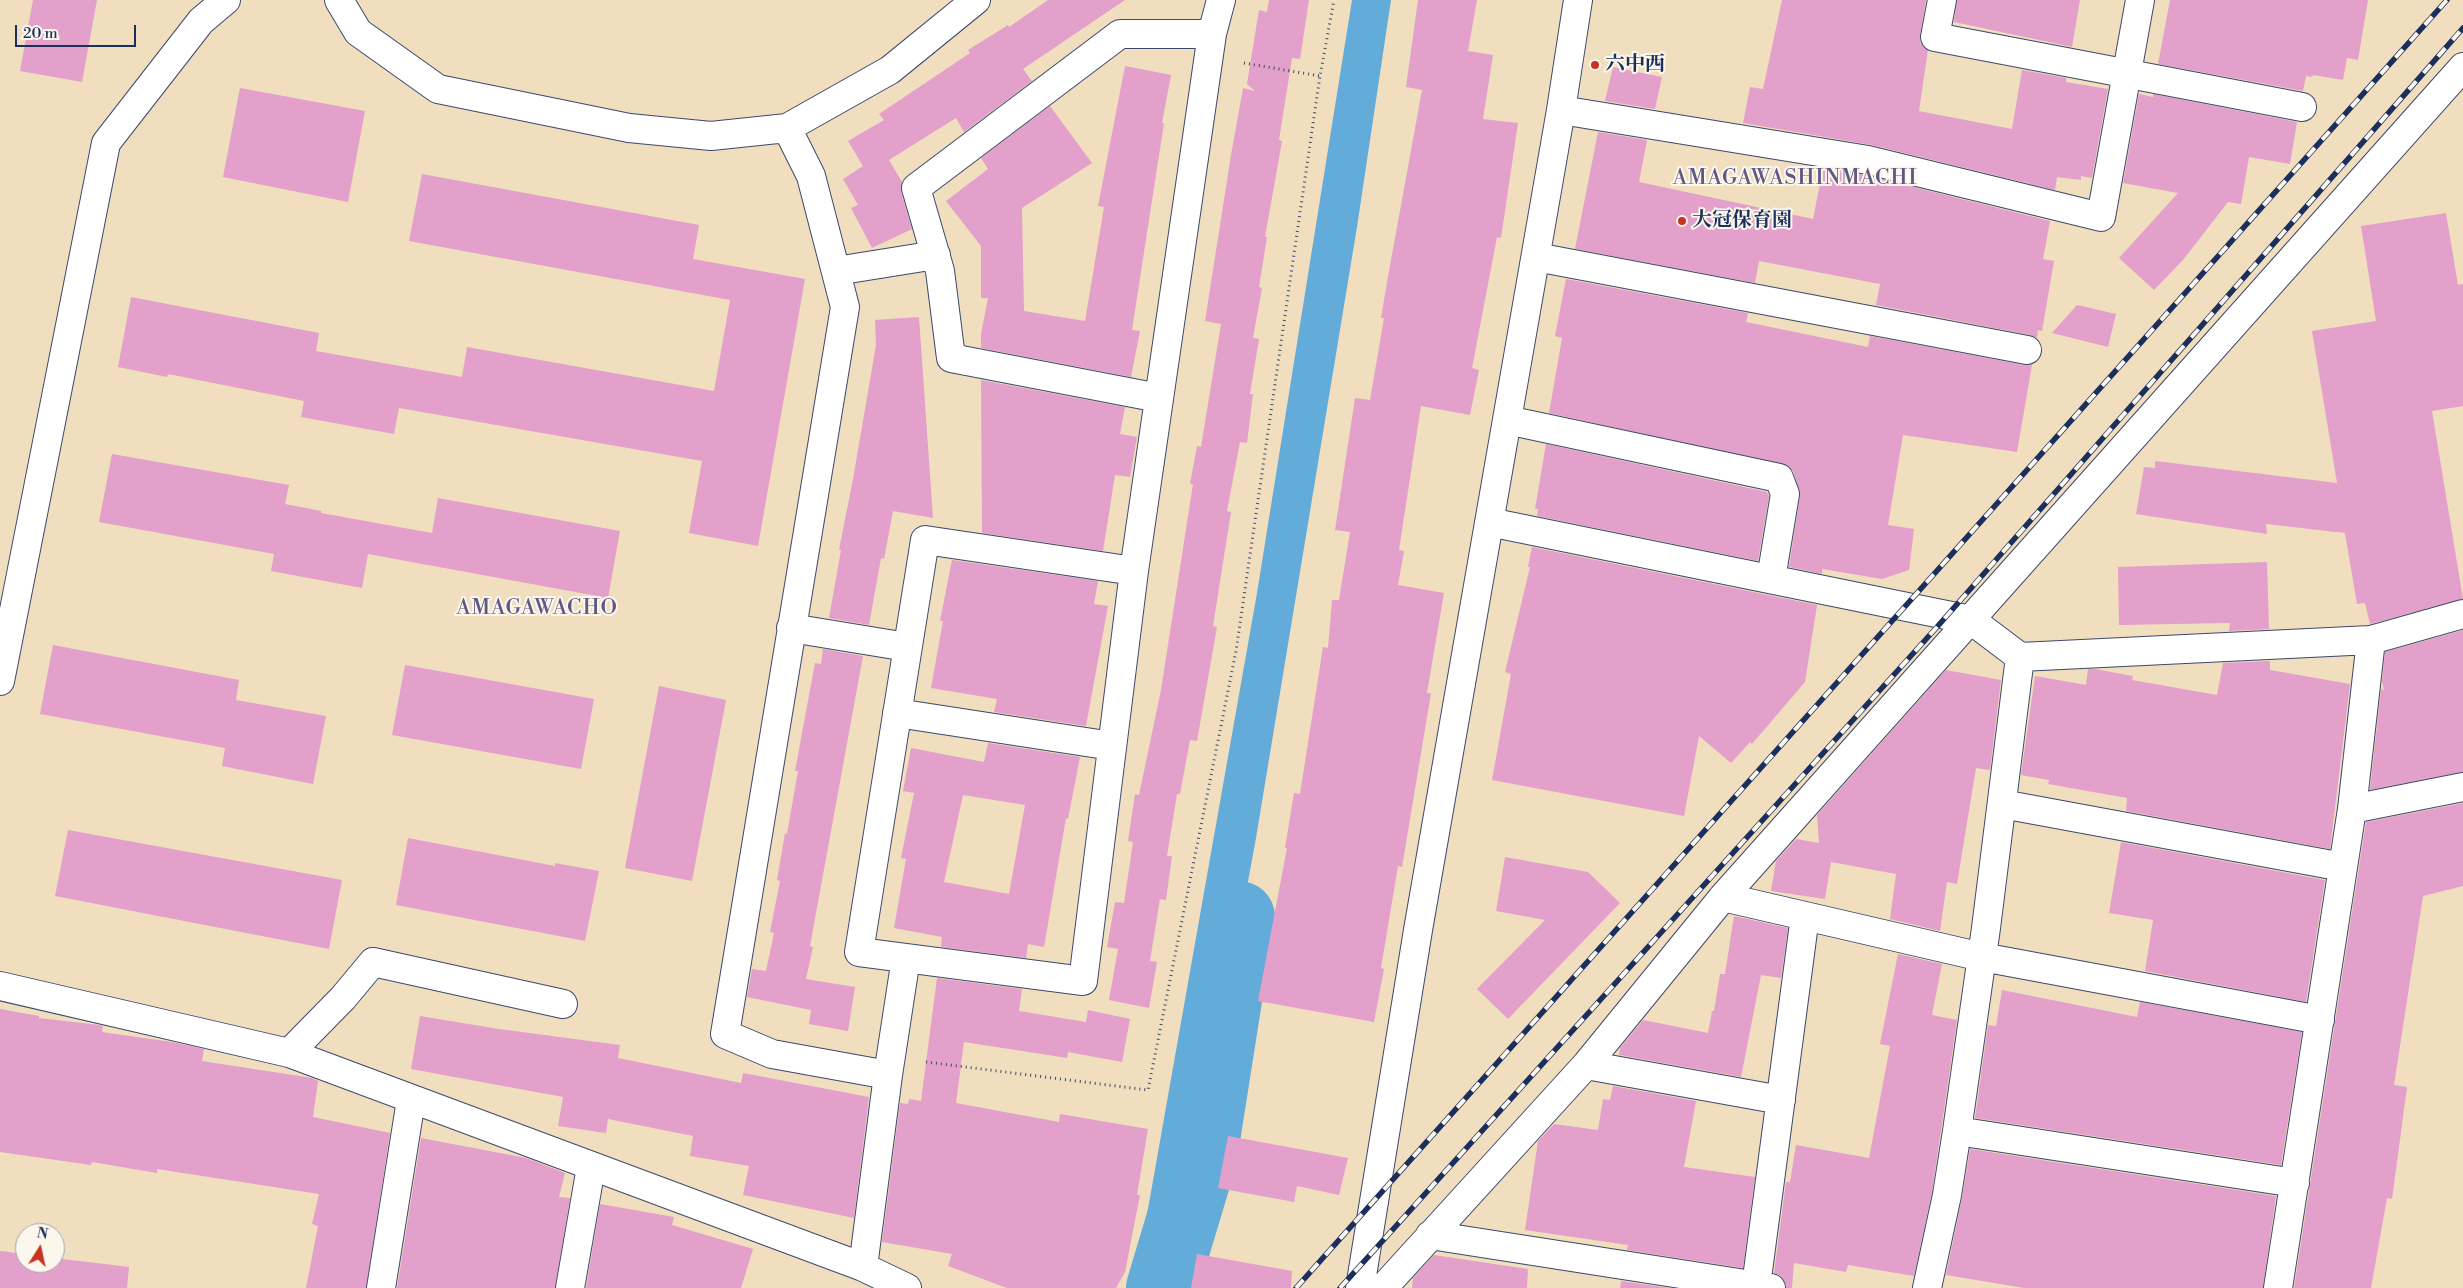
<!DOCTYPE html>
<html>
<head>
<meta charset="utf-8">
<style>
	body { margin:0 }
	#map { position:relative; width:2463px; height:1288px; overflow:hidden; background:#f1debe; font-family:"Libre Bodoni",serif }
	canvas { display:block }
	.north { position:absolute; left:15px; top:1223px; width:50px; height:50px; box-sizing:border-box; background:#fbf7ec; border:1px solid #a1a7b3; border-radius:50%; rotate:10deg; font-size:14px; font-weight:700; line-height:20px; text-align:center; color:#1b2f5e }
	.north::after { content:''; display:block; margin:auto; width:18px; height:22px; background:#c8321e; clip-path:polygon(50% 0,100% 100%,50% 72%,0 100%) }
	.scale { position:absolute; left:15px; top:25px; width:121px; height:22px; box-sizing:border-box; border:2px solid #1b2f5e; border-top:0; padding-left:6px; font-size:15px; line-height:18px; white-space:nowrap; color:#1b2f5e; -webkit-text-stroke:4px #fbf7ec; paint-order:stroke }
</style>
</head>
<body>
<div id="map">
<canvas width="2463" height="1288"></canvas>
<div class="north">N</div>
<div class="scale">20 m</div>
</div>
<script>
const ctx = document.querySelector('canvas').getContext('2d');
ctx.lineJoin = 'round';
function fillPath(path, color) {
  ctx.fillStyle = color;
  ctx.fill(path, 'evenodd');
}
function toPath(rows) {
  const path = new Path2D();
  for (const r of rows) {
    path.moveTo(r[0], r[1]);
    for (let i = 2; i < r.length; i += 2) path.lineTo(r[i], r[i + 1]);
  }
  return path;
}
function stroke(path, color, width, dash) {
  ctx.strokeStyle = color;
  ctx.lineWidth = width;
  ctx.lineCap = dash ? 'butt' : 'round';
  ctx.setLineDash(dash || []);
  ctx.stroke(path);
}
function label(font, color, halo, rows, align = 'center') {
  ctx.font = font + ' "Libre Bodoni","Noto Serif JP",serif';
  ctx.lineWidth = 4;
  ctx.setLineDash([]);
  ctx.textBaseline = 'middle';
  ctx.strokeStyle = halo;
  ctx.fillStyle = color;
  for (const [text, x, y, turn = 0] of rows) {
    ctx.save();
    ctx.translate(x, y);
    ctx.rotate((+turn || 0) * Math.PI / 180);
    ctx.textAlign = isNaN(turn) ? turn : align;
    if (halo) ctx.strokeText(text, 0, 0);
    ctx.fillText(text, 0, 0);
    ctx.restore();
  }
}
const water = toPath([
	[1352,0,1391,0,1357,227,1256,838,1173,1288,1134,1288,1257,593]
]);
const river = toPath([
	[1162,1288,1201,1158,1239,917]
]);
const building = toPath([
	[33,0,97,0,82,82,20,71],
	[1048,0,1125,0,1023,69,1032,81,964,132,956,118,889,160,902,182,901,192,912,229,872,248,851,208,858,205,843,179,863,166,848,141,884,120,879,114,970,53,968,50,1008,25,1009,27],
	[1269,0,1309,0,1300,59,1292,58,1279,140,1282,141,1265,237,1267,237,1259,287,1262,288,1253,338,1259,339,1250,394,1253,394,1247,443,1240,442,1227,511,1231,512,1213,626,1217,627,1197,741,1190,740,1180,794,1177,794,1167,856,1172,856,1166,900,1160,899,1150,961,1157,962,1149,1008,1109,1000,1118,949,1107,947,1115,902,1124,903,1133,842,1128,841,1135,794,1139,795,1161,690,1193,484,1190,484,1197,446,1201,447,1221,324,1205,321,1231,155,1243,88,1255,91,1247,84,1259,10,1267,12],
	[1418,0,1477,0,1468,51,1493,55,1483,119,1518,123,1501,238,1497,237,1472,368,1479,370,1470,415,1421,406,1399,550,1404,551,1398,585,1444,593,1427,693,1431,693,1402,867,1398,866,1381,968,1384,969,1374,1022,1258,1001,1287,848,1285,848,1294,793,1300,794,1323,647,1328,648,1332,600,1339,600,1350,532,1335,530,1355,398,1370,400,1384,318,1381,318,1389,271,1422,90,1406,87],
	[1782,0,1926,0,1920,35,1920,43,1928,50,1919,111,2012,129,2022,70,2066,78,2066,82,2108,89,2092,178,2081,176,2081,180,2057,177,2055,190,1872,145,1743,123,1750,87,1763,89],
	[1957,0,2080,0,2072,47,1954,22],
	[2170,0,2368,0,2358,60,2347,58,2343,80,2313,75,2312,77,2306,76,2303,91,2158,64],
	[1125,66,1171,75,1162,123,1164,123,1132,330,1140,331,1131,377,981,348,981,334,988,298,981,298,981,246,946,201,988,169,981,158,1050,106,1092,163,1022,208,1024,311,1085,321,1104,207,1098,206],
	[1613,67,1662,77,1655,109,1605,101],
	[240,88,365,111,348,202,223,177],
	[2139,94,2153,97,2153,94,2297,122,2290,164,2249,157,2241,204,2228,202,2183,260,2154,290,2119,258,2178,193,2123,183],
	[1598,132,1647,140,1639,182,1813,219,1823,169,1865,175,2050,221,2043,259,2054,261,2042,331,2038,330,2037,338,2030,335,1876,305,1880,284,1759,261,1755,283,1575,249],
	[422,174,699,225,693,259,805,279,758,546,689,533,702,461,399,408,394,434,301,417,304,401,168,374,167,377,118,367,131,297,319,333,316,351,462,377,467,347,714,391,730,300,409,241],
	[2446,213,2458,285,2463,284,2463,406,2432,411,2463,599,2370,624,2365,603,2357,604,2345,533,2266,524,2267,534,2136,514,2144,467,2155,468,2155,461,2337,483,2312,331,2376,321,2361,226],
	[1566,279,1748,313,1746,322,1868,347,1870,336,2024,365,2032,365,2017,452,1903,435,1888,525,1914,529,1909,570,1882,579,1822,569,1822,574,1789,567,1800,496,1794,473,1789,466,1549,413,1562,338,1555,336],
	[2077,305,2116,314,2108,347,2052,333],
	[919,317,933,518,893,511,884,559,881,558,869,625,829,618,841,550,839,550,853,479,876,345,875,320],
	[981,380,1125,407,1120,434,1137,437,1130,477,1115,475,1103,551,982,533],
	[1546,444,1767,492,1769,496,1758,561,1537,516,1538,509,1535,509],
	[112,454,289,485,285,504,321,511,321,513,432,533,438,498,620,531,608,598,368,554,362,588,271,571,274,554,99,522],
	[1532,547,1817,605,1805,682,1752,744,1750,742,1731,763,1699,736,1684,816,1492,780,1511,674,1505,672,1530,567,1528,567],
	[952,560,1098,581,1094,604,1108,606,1086,726,994,712,997,699,931,688,943,621,940,621],
	[2267,562,2269,629,2229,631,2230,623,2119,625,2118,567],
	[2463,630,2463,772,2370,790,2381,689,2384,690,2382,681,2385,652],
	[53,645,239,680,236,700,326,716,313,784,222,766,225,748,40,714],
	[823,649,863,656,810,946,813,947,806,979,855,987,848,1031,809,1024,811,1010,747,997,752,969,766,971,774,933,770,932,780,881,777,880,785,833,787,834,798,771,795,771,815,663,821,664],
	[2270,661,2270,670,2350,684,2330,849,2126,811,2127,798,2048,784,2049,780,2021,775,2035,676,2086,685,2088,669,2095,669,2133,676,2132,680,2217,695,2223,663],
	[405,665,594,699,581,769,392,735],
	[1946,670,2001,680,1990,770,1976,768,1957,884,1947,882,1940,931,1890,919,1896,874,1831,862,1825,899,1771,891,1776,861,1796,839,1819,843,1817,815],
	[659,686,726,700,692,881,625,868],
	[988,743,1080,757,1068,819,1066,818,1044,947,1028,944,1026,958,941,947,942,937,894,928,906,859,901,858,914,793,903,791,911,748,984,762],
	[963,795,1025,805,1009,894,944,882],
	[2463,803,2463,886,2423,896,2394,1085,2407,1087,2392,1199,2387,1198,2371,1288,2294,1288,2366,822],
	[68,830,342,880,329,949,55,896],
	[408,838,555,866,555,863,599,871,585,941,396,905],
	[2121,842,2325,880,2306,1002,2145,971,2153,920,2109,913],
	[1505,857,1588,872,1620,903,1508,1019,1477,989,1545,920,1496,911],
	[1734,916,1788,928,1781,978,1761,975,1741,1077,1619,1055,1620,1048,1643,1020,1708,1033,1712,1011,1714,1011,1720,974,1725,974],
	[1898,954,1942,964,1932,1015,1957,1020,1932,1192,1914,1276,1848,1265,1846,1272,1794,1263,1792,1288,1786,1288,1781,1276,1774,1273,1786,1182,1790,1182,1796,1145,1869,1158,1890,1046,1880,1044],
	[937,978,1022,989,1019,1011,1086,1022,1088,1010,1130,1019,1122,1062,1068,1052,1067,1058,964,1042,956,1103,1059,1122,1060,1114,1148,1129,1137,1195,1140,1195,1125,1272,1116,1288,1007,1288,948,1266,952,1254,882,1242,900,1103,908,1104,909,1099,921,1101],
	[2002,990,2137,1017,2140,1002,2302,1032,2281,1165,1975,1118,1988,1025,1996,1026],
	[0,1009,39,1016,39,1018,99,1025,103,1026,102,1032,172,1042,204,1049,202,1061,312,1078,318,1081,313,1117,390,1133,366,1288,306,1288,318,1226,312,1224,319,1194,157,1169,157,1173,92,1162,91,1165,0,1152],
	[420,1016,499,1029,620,1045,618,1058,741,1083,743,1073,869,1097,854,1218,743,1195,749,1166,690,1156,693,1136,608,1119,606,1133,558,1126,563,1097,411,1069],
	[1613,1086,1696,1101,1684,1167,1755,1177,1743,1268,1627,1250,1628,1245,1525,1230,1538,1141,1554,1124,1598,1130,1603,1099,1610,1100],
	[1228,1136,1348,1158,1339,1195,1297,1186,1294,1202,1218,1188],
	[421,1138,526,1158,565,1173,559,1197,570,1198,555,1288,397,1288],
	[1970,1149,2276,1196,2263,1288,2024,1288,1946,1275,1962,1198],
	[600,1204,674,1217,672,1225,753,1249,741,1288,586,1288],
	[0,1251,25,1254,25,1263,55,1263,55,1258,129,1267,127,1288,0,1288],
	[1197,1254,1292,1271,1291,1288,1191,1288],
	[1434,1255,1528,1269,1527,1288,1412,1288,1413,1278],
	[1621,1281,1669,1288,1620,1288]
]);
const path = toPath([
	[1244,63,1320,76],
	[926,1062,1148,1090,1236,651,1320,76,1334,0]
]);
const minor = toPath([
	[339,0,358,32,438,89,629,128,711,136,787,128,890,70,976,0],
	[1942,0,1935,37,2302,107],
	[1561,110,1868,160,2101,217,2140,0],
	[787,128,811,176,845,307,725,1034,772,1054,888,1075],
	[1536,257,2027,350],
	[836,271,936,255],
	[1159,398,951,358,940,271,916,188,1120,34,1212,34],
	[1507,420,1779,478,1785,494,1771,579],
	[1489,522,1971,620,2020,657,1986,928,1957,1131,1947,1195,1927,1288],
	[1134,571,925,540,859,952,1083,981,1134,571,1212,34,1221,0],
	[791,628,907,647],
	[2020,657,2371,640,2463,614],
	[0,681,106,143,201,21,226,0],
	[897,713,1112,746],
	[2002,804,2343,867],
	[2352,809,2371,640],
	[1723,897,1982,957,2320,1020],
	[0,986,289,1053,863,1267,907,1288],
	[289,1053,343,998,373,962,563,1004],
	[1586,1065,1781,1100],
	[1957,1131,2295,1183],
	[1430,1235,1771,1288],
	[863,1267,888,1075,906,958],
	[1756,1286,1805,916],
	[381,1288,411,1100],
	[570,1288,591,1167],
	[1360,1288,1418,930,1561,110,1578,0],
	[1383,1288,1586,1065,1723,897,2463,67],
	[2278,1288,2352,809,2463,787]
]);
const rail = toPath([
	[1296,1288,2447,0],
	[1340,1288,1937,627,2463,28]
]);
const markers = [
	[1595,65,5,"#c8321e"],
	[1682,221,5,"#c8321e"]
];
const poiNames = [
	["六中西",1605,65],
	["大冠保育園",1692,221]
];
const neighbourhoodNames = [
	["AMAGAWASHINMACHI",1795,179],
	["AMAGAWACHO",537,609]
];
fillPath(water, '#63acda');
stroke(river, '#63acda', 72);
fillPath(building, '#e2a0ca');
stroke(minor, '#3b496c', 30);
stroke(path, '#3b496c', 3, [1, 4]);
stroke(minor, '#fff', 28);
stroke(rail, '#1b2f5e', 5.5);
stroke(rail, '#fbf7ec', 4, [11]);
for (const [x, y, r, color] of markers) {
  const dot = new Path2D();
  dot.arc(x, y, r, 0, 2 * Math.PI);
  ctx.fillStyle = color;
  ctx.fill(dot);
  stroke(dot, '#fbf7ec', 2);
}
label('bold 20px', '#1b2f5e', '#fbf7ec', poiNames, 'left');
ctx.letterSpacing = '1px';
label('21px', '#615784', '#fbf7ec', neighbourhoodNames);
ctx.letterSpacing = '0px';
</script>
</body>
</html>
